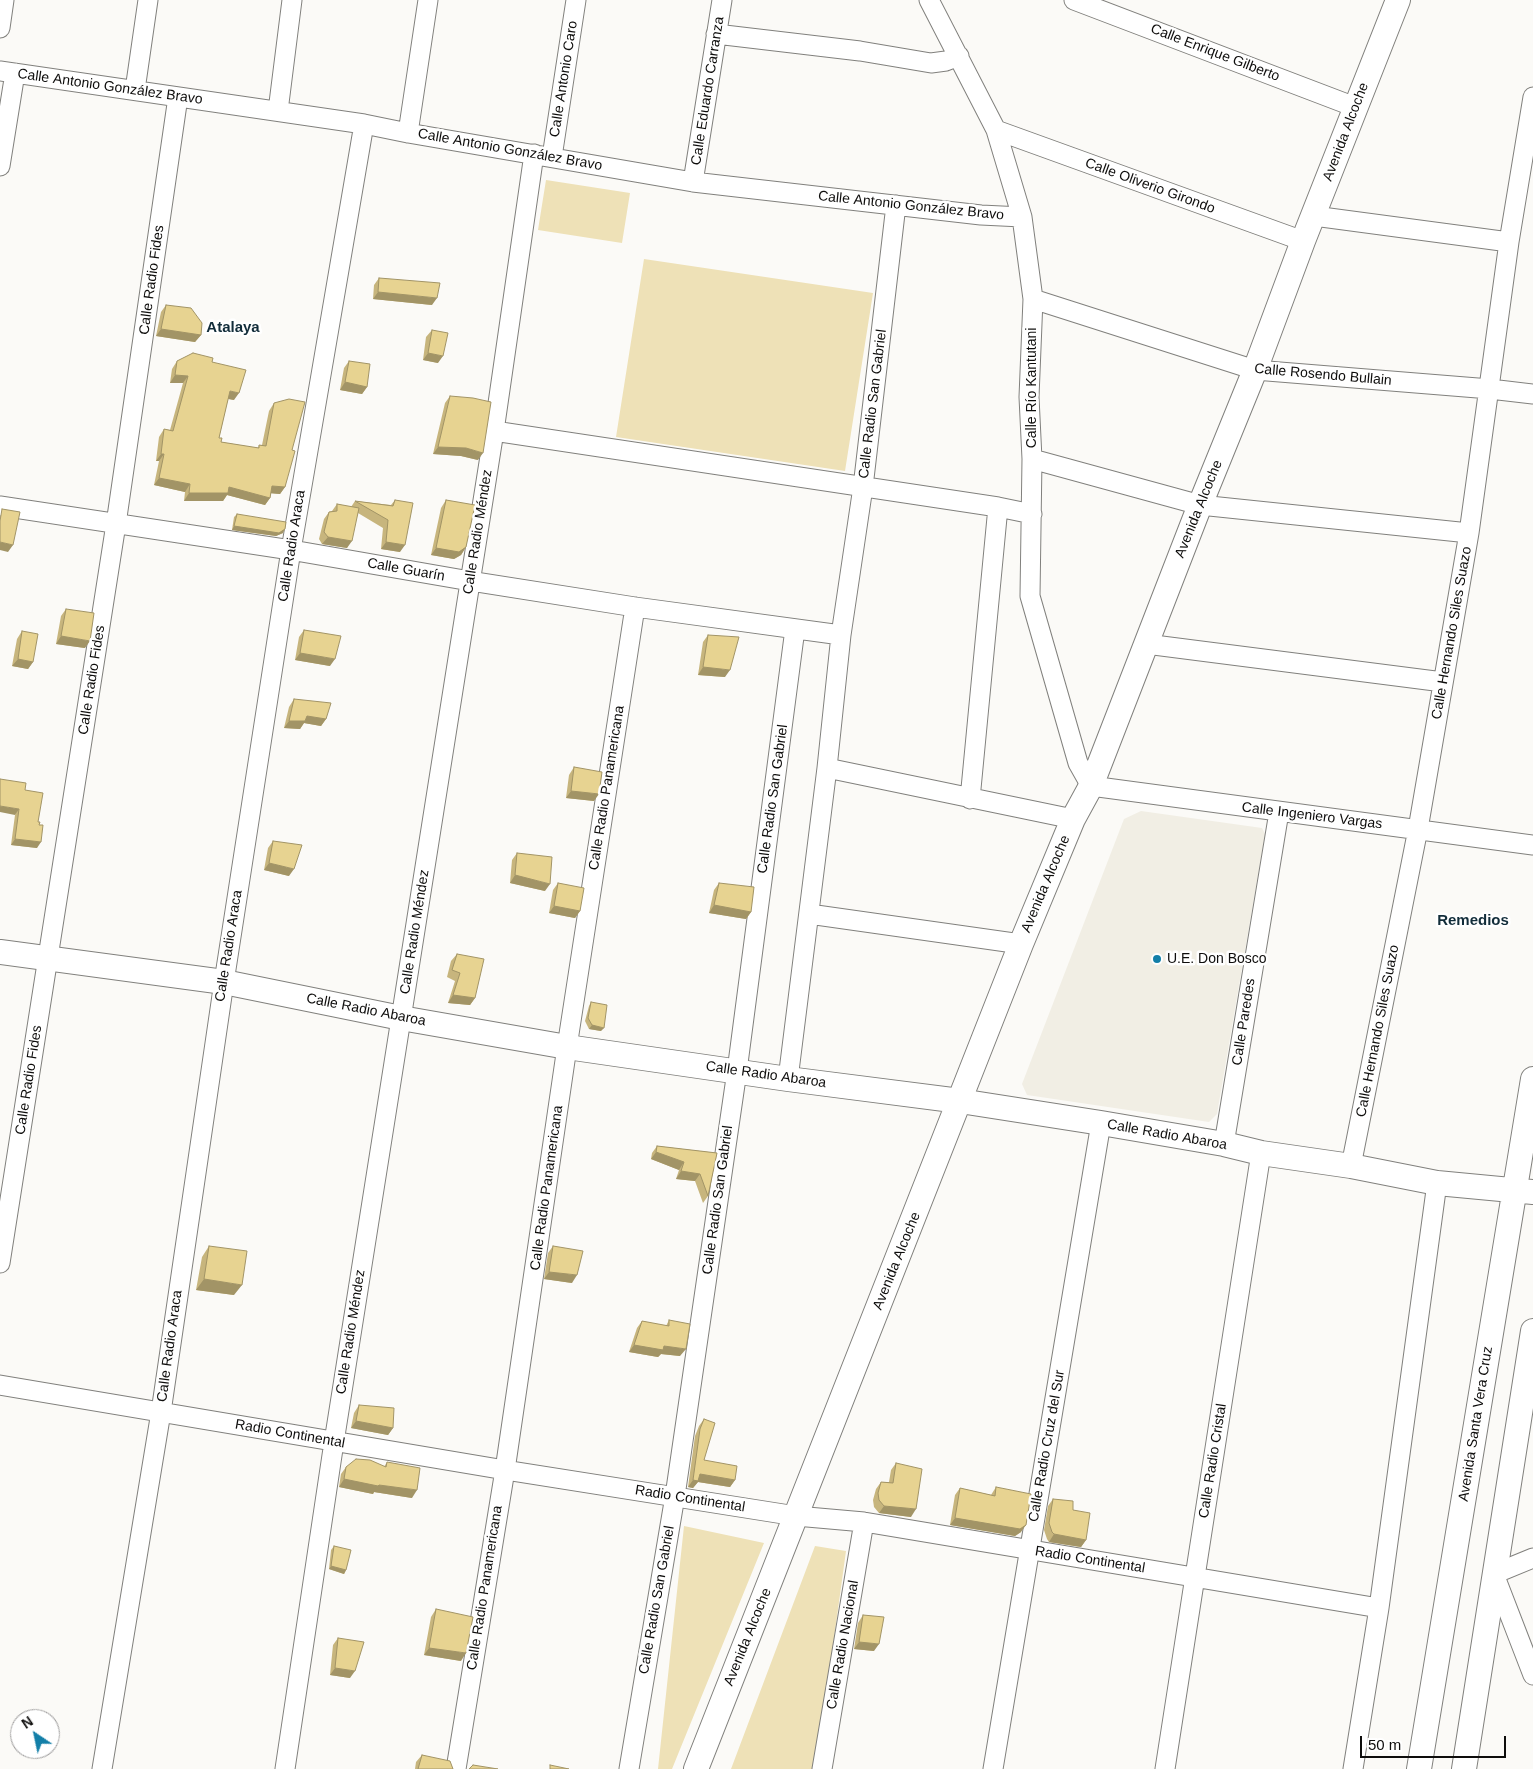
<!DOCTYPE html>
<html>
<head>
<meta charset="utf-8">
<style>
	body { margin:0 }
	#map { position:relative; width:1533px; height:1769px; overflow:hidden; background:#fbfaf7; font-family:Helvetica,sans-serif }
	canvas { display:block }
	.north { position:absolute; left:10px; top:1709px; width:50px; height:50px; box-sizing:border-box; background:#fff; border:1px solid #9f9e9e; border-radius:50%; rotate:326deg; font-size:14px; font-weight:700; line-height:20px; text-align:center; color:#0e0d0c }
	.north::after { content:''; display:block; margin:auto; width:18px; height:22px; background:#137fa8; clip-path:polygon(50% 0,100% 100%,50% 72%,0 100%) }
	.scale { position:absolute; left:1360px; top:1736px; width:146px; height:22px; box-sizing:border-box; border:2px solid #0e0d0c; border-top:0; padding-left:6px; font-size:15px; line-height:18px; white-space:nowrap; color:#0e0d0c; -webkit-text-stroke:4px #fff; paint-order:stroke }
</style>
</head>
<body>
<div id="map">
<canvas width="1533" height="1769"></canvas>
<div class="north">N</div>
<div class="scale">50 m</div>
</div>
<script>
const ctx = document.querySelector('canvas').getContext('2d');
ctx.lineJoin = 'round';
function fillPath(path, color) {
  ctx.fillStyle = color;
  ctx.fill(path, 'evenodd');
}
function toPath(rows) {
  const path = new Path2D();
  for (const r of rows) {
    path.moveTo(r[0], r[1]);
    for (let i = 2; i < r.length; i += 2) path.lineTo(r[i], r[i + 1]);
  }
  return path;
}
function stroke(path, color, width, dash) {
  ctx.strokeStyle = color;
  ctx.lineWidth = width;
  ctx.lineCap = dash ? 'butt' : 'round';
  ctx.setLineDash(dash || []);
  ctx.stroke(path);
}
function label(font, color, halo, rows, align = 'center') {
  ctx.font = font + ' Helvetica,sans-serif';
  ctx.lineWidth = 5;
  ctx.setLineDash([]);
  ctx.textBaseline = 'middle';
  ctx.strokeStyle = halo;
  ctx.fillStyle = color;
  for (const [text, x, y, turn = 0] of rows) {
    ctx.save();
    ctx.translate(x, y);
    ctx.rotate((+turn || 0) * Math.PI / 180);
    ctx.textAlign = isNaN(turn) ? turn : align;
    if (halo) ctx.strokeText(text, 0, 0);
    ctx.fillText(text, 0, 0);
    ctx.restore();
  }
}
const built = toPath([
	[1141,811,1262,828,1265,834,1217,1114,1209,1122,1027,1095,1022,1084,1124,819]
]);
const green = toPath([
	[546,180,630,193,622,243,538,230],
	[644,259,873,293,845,471,616,437],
	[684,1526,764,1543,672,1769,658,1769],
	[815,1546,846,1551,816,1769,731,1769]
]);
const minor = toPath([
	[929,0,996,130,1022,217,1033,299,1029,397,1032,459,1030,596,1078,763,1091,786,1533,845],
	[1074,0,1355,107],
	[0,28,4,0],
	[716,34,860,51,931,63,946,61,959,56],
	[0,71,364,124,408,133,693,182,981,215,1022,217],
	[135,90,148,0],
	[278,111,292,0],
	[996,130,1303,241],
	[408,133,428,0],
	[552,157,576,0],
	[0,166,15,73],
	[693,182,722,0],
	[1314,216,1509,242],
	[1033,299,1255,370,1490,389,1533,394],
	[494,431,998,507,1032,514],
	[1032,459,1200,505,1469,533],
	[0,506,291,550,470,581,635,607,841,635],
	[1146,644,1443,682],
	[827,768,1073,819],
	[970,799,998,507],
	[809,914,1021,944],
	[788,1079,827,768,841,635,863,487,896,205],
	[1224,1144,1279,812],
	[1351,1166,1418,829,1469,533,1509,242,1533,97],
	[0,1263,116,524,178,97],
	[0,1385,505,1470,796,1516,864,1522,1379,1608],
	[1533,1558,1494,1574,1533,1675],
	[102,1769,161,1412,224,982,291,550,364,124],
	[285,1769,334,1442,494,431,534,154],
	[456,1769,505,1470,567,1047,635,607],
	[629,1769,675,1496,737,1071,795,629],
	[822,1769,864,1522],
	[993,1769,1101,1123],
	[1165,1769,1261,1153],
	[1353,1769,1379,1608,1437,1183]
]);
const tertiary = toPath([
	[0,952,224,982,401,1018,567,1047,788,1079,960,1101,1101,1123,1224,1144,1261,1153,1351,1166,1437,1183,1533,1192],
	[696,1769,1021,944,1073,819,1091,786,1200,505,1255,370,1303,241,1398,0],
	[1419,1769,1533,1079],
	[1464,1769,1533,1331]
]);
const wall = toPath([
	[379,278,432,305,373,299,374,285],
	[166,305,201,335,195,342,156,336,161,312],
	[432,330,438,363,423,360,426,337],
	[177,361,212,362,234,400,228,399,219,438,221,442,258,448,259,445,262,445,269,411,274,403,292,450,285,487,280,494,271,493,270,498,265,505,227,495,223,501,184,501,185,492,154,485,159,461,156,461,159,437,164,429,170,430,183,383,170,383,172,369],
	[349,361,367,387,362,394,340,390,344,368],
	[450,396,478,460,461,456,433,454,445,403],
	[395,500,400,552,381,549,383,528,358,513,347,548,322,544,319,539,324,519,329,512,332,511,337,504,351,507,355,501,391,505],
	[446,500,466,547,461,555,454,559,431,555,441,508],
	[237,514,283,533,276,536,232,530,234,517],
	[66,609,85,648,56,644,61,616],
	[304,630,330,666,295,660,299,637],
	[22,631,33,662,28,669,12,666,17,639],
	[708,635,725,677,698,675,703,642],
	[294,699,326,719,321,726,304,723,300,729,284,728,289,707],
	[574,767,594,801,566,798,569,775],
	[25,790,39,825,37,848,11,845,15,815],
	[273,841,289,876,264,870,268,848],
	[517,853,545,891,510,883,512,860],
	[558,883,580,911,575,918,549,913,553,890],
	[719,883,751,912,746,919,709,913,714,890],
	[457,954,475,998,470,1005,448,1003,455,981,447,977,451,961],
	[591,1002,601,1031,589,1029,585,1021,589,1006],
	[657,1146,717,1153,708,1196,703,1203,695,1181,676,1179,679,1170,651,1159,652,1153],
	[209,1246,234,1295,196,1290,202,1257],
	[553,1246,572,1283,544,1279,548,1253],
	[669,1320,680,1356,661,1354,658,1357,629,1352,637,1328,642,1321,666,1326],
	[359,1405,393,1428,388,1435,351,1428,354,1413],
	[704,1419,704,1460,735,1480,730,1487,698,1482,693,1488,688,1487,695,1436,699,1426],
	[387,1462,412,1498,374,1492,373,1494,339,1487,341,1474,346,1467,384,1467],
	[896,1463,911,1517,879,1513,874,1507,873,1500,876,1489,881,1482,889,1482,891,1470],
	[996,1487,1021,1532,1015,1536,950,1525,955,1495,960,1488,991,1495],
	[1053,1499,1073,1510,1086,1540,1081,1547,1049,1542,1047,1539,1044,1530,1048,1506],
	[334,1546,346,1570,344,1574,329,1569,331,1550],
	[436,1609,461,1661,424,1655,431,1617],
	[863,1615,874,1651,854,1649,858,1623],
	[338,1638,350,1678,330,1675,333,1645],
	[422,1755,453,1769,415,1769,416,1762]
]);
const shadedWall = toPath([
	[378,292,437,298,432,305,373,299],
	[161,329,201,335,195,342,156,336],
	[428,353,443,356,438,363,423,360],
	[175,375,188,376,183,383,170,383],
	[345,382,367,387,362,394,340,390],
	[230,391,239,393,234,400,224,398],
	[438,447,466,448,483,453,478,460,461,456,433,454],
	[161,454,164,454,159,461,156,461],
	[159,478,190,484,185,492,154,485],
	[272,486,285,487,280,494,267,493],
	[229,487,270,498,265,505,227,495,223,501,184,501,189,493],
	[234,526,285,529,283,533,276,536,232,530],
	[328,537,352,541,347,548,322,544],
	[0,542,13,545,8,552,0,550],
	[386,542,405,545,400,552,381,549],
	[466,547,461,555,454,559,431,555,436,548],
	[61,636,90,641,85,648,56,644],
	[300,653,335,659,330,666,295,660],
	[18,659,33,662,28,669,12,666],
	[703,667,730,670,725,677,698,675],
	[307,716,326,719,321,726,304,723,300,729,284,728,289,721],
	[571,791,599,794,594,801,566,798],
	[0,806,19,809,15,815,0,812],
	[15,839,41,842,37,848,11,845],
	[269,863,294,869,289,876,264,870],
	[515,875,550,884,545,891,510,883],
	[714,905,751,912,746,919,709,913],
	[554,906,580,911,575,918,549,913],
	[453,995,475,998,470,1005,448,1003],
	[592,1025,604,1028,601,1031,589,1029],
	[656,1152,684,1162,679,1170,651,1159],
	[681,1171,700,1174,695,1181,676,1179],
	[549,1272,577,1275,572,1283,544,1279],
	[204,1279,242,1285,234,1295,196,1290],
	[634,1345,664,1346,686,1349,680,1356,661,1354,658,1357,629,1352],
	[356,1421,393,1428,388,1435,351,1428],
	[700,1474,735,1480,730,1487,698,1482,693,1488,688,1487,693,1480],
	[344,1479,379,1485,417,1490,412,1498,374,1492,373,1494,339,1487],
	[884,1506,916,1509,911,1517,879,1513],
	[955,1518,1026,1525,1021,1532,1015,1536,950,1525],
	[1054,1534,1086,1540,1081,1547,1049,1542],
	[331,1566,346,1570,344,1574,329,1569],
	[859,1642,879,1644,874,1651,854,1649],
	[429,1648,466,1653,461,1661,424,1655],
	[335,1668,355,1671,350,1678,330,1675]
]);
const building = toPath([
	[379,278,440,283,437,298,378,292,379,278],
	[166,305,191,308,202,323,201,335,161,329,166,305],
	[432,330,448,333,443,356,428,353,432,330],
	[193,353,213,358,212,362,246,370,239,393,230,391,219,438,222,438,221,442,259,448,259,445,266,446,274,403,289,399,305,402,292,450,295,451,285,487,272,486,270,498,229,487,228,493,189,493,190,484,159,478,164,454,161,454,164,429,173,431,188,376,175,375,177,361,193,353],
	[349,361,370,364,367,387,345,382,349,361],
	[450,396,473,398,491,402,483,453,466,448,438,447,450,396],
	[395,500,413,503,405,545,386,542,388,520,355,501,393,506,395,500],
	[446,500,475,505,466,547,459,552,436,548,446,500],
	[337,504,359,508,352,541,328,537,324,532,329,512,337,511,337,504],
	[2,509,20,512,13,545,0,542,0,521,2,509],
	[237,514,286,522,285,529,279,533,234,526,237,514],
	[66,609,94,613,90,641,61,636,66,609],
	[304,630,341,636,335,659,300,653,304,630],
	[22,631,38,634,33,662,18,659,22,631],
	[708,635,739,637,730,670,703,667,708,635],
	[294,699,331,703,326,719,307,716,305,721,289,721,294,699],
	[574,767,602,772,599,794,571,791,574,767],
	[0,779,26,783,25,790,43,793,38,822,40,822,39,825,43,825,41,842,15,839,19,809,0,806,0,779],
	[273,841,302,845,294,869,269,863,273,841],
	[517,853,552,857,550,884,515,875,517,853],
	[558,883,584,888,580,911,554,906,558,883],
	[719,883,754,887,751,912,714,905,719,883],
	[457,954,484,959,475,998,453,995,460,973,452,970,457,954],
	[591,1002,607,1005,604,1028,592,1025,588,1018,591,1002],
	[657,1146,717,1153,708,1196,700,1174,681,1171,684,1162,656,1152,657,1146],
	[209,1246,247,1251,242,1285,204,1279,209,1246],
	[553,1246,583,1251,577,1275,549,1272,553,1246],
	[669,1320,690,1324,686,1349,664,1346,663,1350,634,1345,642,1321,669,1326,669,1320],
	[359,1405,394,1408,393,1428,356,1421,359,1405],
	[704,1419,715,1423,704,1460,737,1466,735,1480,700,1474,698,1481,693,1480,700,1429,704,1419],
	[356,1459,370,1460,386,1467,387,1462,420,1468,417,1490,379,1485,378,1486,344,1479,346,1467,356,1459],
	[896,1463,922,1469,916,1509,884,1506,879,1500,878,1493,881,1482,893,1483,896,1463],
	[996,1487,1031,1494,1026,1525,1020,1529,955,1518,960,1488,995,1496,996,1487],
	[1053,1499,1073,1501,1073,1510,1090,1513,1086,1540,1054,1534,1052,1532,1049,1523,1053,1499],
	[334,1546,351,1550,346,1570,331,1566,334,1546],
	[436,1609,473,1617,466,1653,429,1648,436,1609],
	[863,1615,884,1617,879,1644,859,1642,863,1615],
	[338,1638,364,1642,355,1671,335,1668,338,1638],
	[422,1755,450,1761,453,1769,418,1769,422,1755],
	[473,1765,498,1769,469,1769,473,1765],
	[550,1765,569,1769,550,1769,550,1765]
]);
const markers = [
	[1157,959,5,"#137fa8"]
];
const streetNames = [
	["Calle Enrique Gilberto",1215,53,21],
	["Calle Antonio Caro",564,79,-81],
	["Calle Antonio González Bravo",110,87,8],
	["Calle Eduardo Carranza",708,91,-81],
	["Avenida Alcoche",1346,132,-69],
	["Calle Antonio González Bravo",510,150,10],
	["Calle Oliverio Girondo",1150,186,20],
	["Calle Antonio González Bravo",911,206,6],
	["Calle Radio Fides",152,280,-82],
	["Calle Rosendo Bullain",1323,375,5],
	["Calle Río Kantutani",1032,388,-90],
	["Calle Radio San Gabriel",873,404,-83],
	["Avenida Alcoche",1199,509,-68],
	["Calle Radio Méndez",478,532,-81],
	["Calle Radio Araca",292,546,-81],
	["Calle Guarín",406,570,10],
	["Calle Hernando Siles Suazo",1452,633,-80],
	["Calle Radio Fides",92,680,-81],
	["Calle Radio Panamericana",607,788,-81],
	["Calle Radio San Gabriel",773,799,-82],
	["Calle Ingeniero Vargas",1312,816,7],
	["Avenida Alcoche",1046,884,-67],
	["Calle Radio Méndez",415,932,-81],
	["Calle Radio Araca",229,946,-81],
	["Calle Radio Abaroa",366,1010,11],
	["Calle Paredes",1244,1022,-81],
	["Calle Hernando Siles Suazo",1378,1031,-79],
	["Calle Radio Abaroa",766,1075,8],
	["Calle Radio Fides",29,1080,-81],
	["Calle Radio Abaroa",1167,1135,10],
	["Calle Radio Panamericana",547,1188,-82],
	["Calle Radio San Gabriel",718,1200,-82],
	["Avenida Alcoche",897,1261,-68],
	["Calle Radio Méndez",351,1332,-81],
	["Calle Radio Araca",170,1346,-82],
	["Avenida Santa Vera Cruz",1476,1424,-81],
	["Radio Continental",290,1434,10],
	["Calle Radio Cruz del Sur",1047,1446,-80],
	["Calle Radio Cristal",1213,1461,-81],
	["Radio Continental",690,1499,9],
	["Radio Continental",1090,1560,9],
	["Calle Radio Panamericana",485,1588,-81],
	["Calle Radio San Gabriel",657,1600,-80],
	["Avenida Alcoche",748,1637,-68],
	["Calle Radio Nacional",843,1645,-80]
];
const poiNames = [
	["U.E. Don Bosco",1167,959]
];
const neighbourhoodNames = [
	["Atalaya",233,328],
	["Remedios",1473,921]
];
fillPath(built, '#f1eee4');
fillPath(green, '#eee1b7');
stroke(minor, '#81807d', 21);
stroke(tertiary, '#81807d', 26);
stroke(minor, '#fff', 19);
stroke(tertiary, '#fff', 24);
fillPath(wall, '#c7b57d');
fillPath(shadedWall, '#a29466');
fillPath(building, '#e7d391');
stroke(building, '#a29466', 1);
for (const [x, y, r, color] of markers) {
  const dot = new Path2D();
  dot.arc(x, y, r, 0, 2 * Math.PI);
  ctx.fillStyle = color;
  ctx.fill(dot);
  stroke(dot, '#fff', 2);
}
label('14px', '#0e0d0c', '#fff', streetNames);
label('14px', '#0e0d0c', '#fff', poiNames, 'left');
label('bold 15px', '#122d3a', '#fff', neighbourhoodNames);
</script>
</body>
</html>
